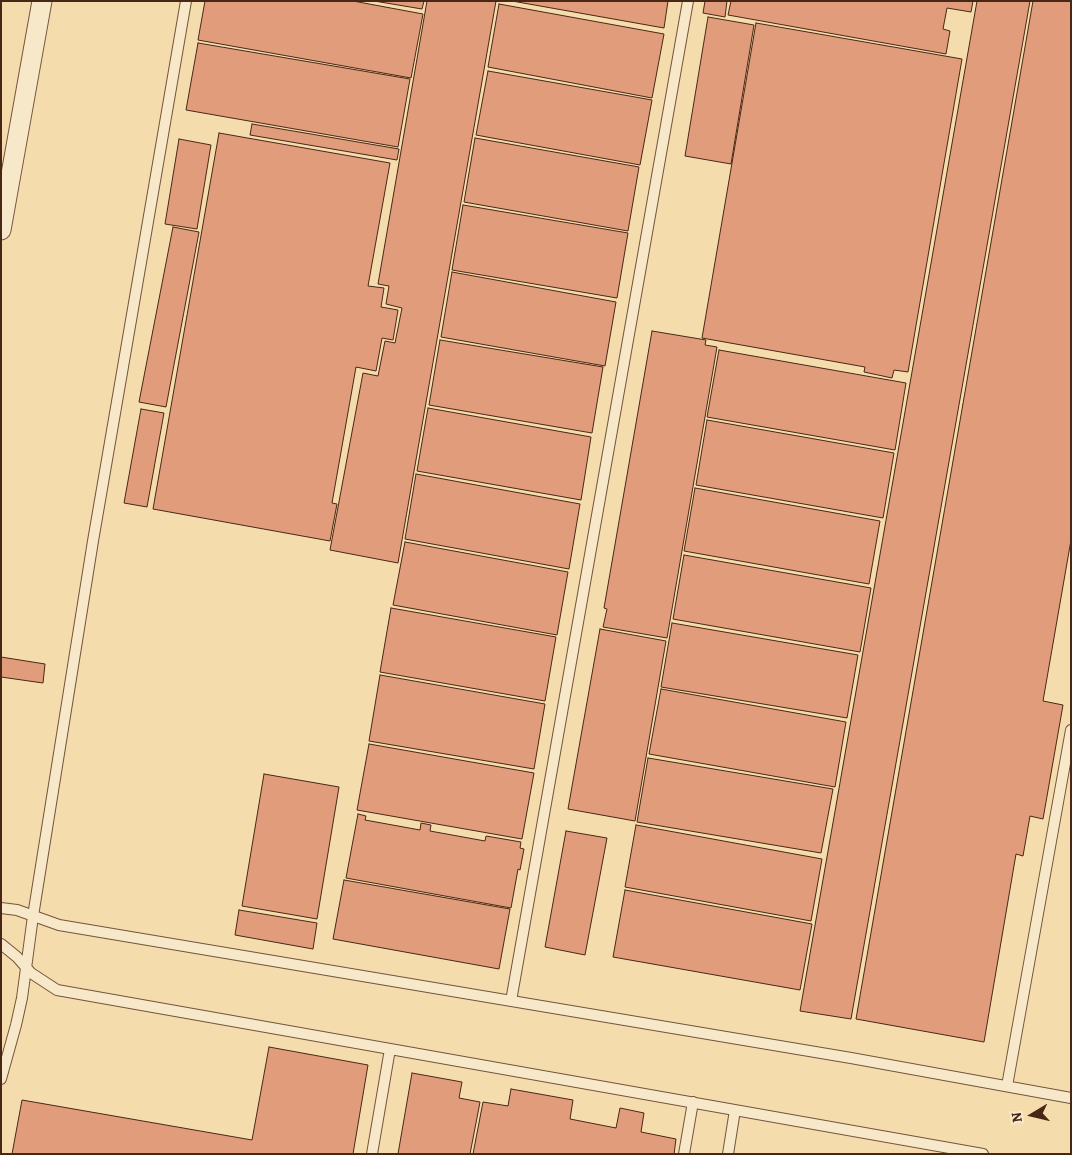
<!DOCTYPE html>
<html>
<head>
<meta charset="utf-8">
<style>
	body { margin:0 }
	#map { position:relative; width:1072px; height:1155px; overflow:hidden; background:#f4dcad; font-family:Alegreya,serif }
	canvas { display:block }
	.frame { position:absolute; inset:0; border:2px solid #492716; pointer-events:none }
	.north { position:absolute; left:1007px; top:1090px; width:50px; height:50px; -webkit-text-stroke:4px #f8e8ca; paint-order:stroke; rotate:261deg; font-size:14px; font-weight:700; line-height:20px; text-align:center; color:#492716 }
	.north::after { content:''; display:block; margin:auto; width:18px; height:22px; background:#492716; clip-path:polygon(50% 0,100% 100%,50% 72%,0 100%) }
</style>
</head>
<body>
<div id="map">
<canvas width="1072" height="1155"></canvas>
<div class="frame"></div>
<div class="north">N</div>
</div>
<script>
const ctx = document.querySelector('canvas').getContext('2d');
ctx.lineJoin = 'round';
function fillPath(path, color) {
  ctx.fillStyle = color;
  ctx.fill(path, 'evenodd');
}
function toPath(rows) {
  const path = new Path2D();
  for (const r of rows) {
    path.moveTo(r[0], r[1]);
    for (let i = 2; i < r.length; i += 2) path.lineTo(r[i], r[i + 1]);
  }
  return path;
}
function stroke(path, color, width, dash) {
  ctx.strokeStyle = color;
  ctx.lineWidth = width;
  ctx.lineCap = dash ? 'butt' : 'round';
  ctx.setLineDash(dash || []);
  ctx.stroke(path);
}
const building = toPath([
	[205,1,353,1,423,14,411,78,198,40,205,1],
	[374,1,424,1,422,9,374,1],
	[427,1,496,1,398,563,330,550,363,373,378,376,385,341,395,343,402,308,386,304,389,286,378,284,427,1],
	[512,1,668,1,664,28,512,1],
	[705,1,727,1,725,17,703,13,705,1],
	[731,1,973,1,971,12,947,8,943,29,950,31,946,54,728,15,731,1],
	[977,1,1030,1,851,1019,800,1011,977,1],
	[1033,1,1071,1,1071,540,1043,701,1063,705,1043,819,1030,816,1023,856,1016,854,984,1042,856,1019,1033,1],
	[499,4,664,34,652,98,488,67,499,4],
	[708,17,754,25,731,164,685,156,708,17],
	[756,23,962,59,908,372,894,370,892,378,864,372,865,367,702,338,756,23],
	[198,43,410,79,398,147,186,110,198,43],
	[488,71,652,100,640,165,476,135,488,71],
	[252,124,399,149,397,160,250,135,252,124],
	[219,133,390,163,368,286,384,288,381,307,398,310,393,340,382,338,376,371,356,367,332,503,337,504,330,541,153,509,219,133],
	[475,138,639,167,628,231,464,202,475,138],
	[179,139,211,145,197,229,165,224,179,139],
	[463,205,628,233,617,298,452,270,463,205],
	[173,227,199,232,166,407,139,402,173,227],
	[452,272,616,302,605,366,441,337,452,272],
	[652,331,706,340,705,345,717,347,667,638,603,627,607,609,604,608,652,331],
	[440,340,603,367,592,433,429,405,440,340],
	[719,350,906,383,895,450,707,417,719,350],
	[428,408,591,437,581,500,417,471,428,408],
	[141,409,164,413,147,507,124,503,141,409],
	[707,420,894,453,883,518,696,485,707,420],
	[416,474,580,504,569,569,405,539,416,474],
	[695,488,880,521,869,584,684,551,695,488],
	[405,542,568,572,557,635,393,605,405,542],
	[684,555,871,588,860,652,673,619,684,555],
	[391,608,556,637,545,701,380,672,391,608],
	[672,623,858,655,847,718,661,687,672,623],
	[600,629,666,641,635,821,568,809,600,629],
	[1,657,45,664,43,683,1,677,1,657],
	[380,675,545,704,534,769,369,741,380,675],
	[661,689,846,722,835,787,649,754,661,689],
	[369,744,534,773,522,839,357,810,369,744],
	[648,758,833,789,821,853,637,822,648,758],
	[264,774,339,787,317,919,242,906,264,774],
	[358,814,366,816,365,820,420,830,421,823,431,825,430,831,485,841,486,836,521,842,520,848,524,849,520,870,518,869,511,908,346,878,358,814],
	[636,825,822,859,811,921,625,887,636,825],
	[566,831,607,838,585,955,545,947,566,831],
	[344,880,510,909,499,969,333,939,344,880],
	[625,890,812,924,800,990,613,957,625,890],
	[239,910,317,923,313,949,235,935,239,910],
	[269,1047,368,1065,353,1154,12,1154,22,1100,252,1140,269,1047],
	[412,1073,462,1082,459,1098,480,1102,470,1154,398,1154,412,1073],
	[511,1089,573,1100,570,1119,616,1128,620,1108,644,1113,641,1132,676,1139,674,1154,473,1154,483,1102,508,1106,511,1089]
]);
const service = toPath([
	[1,908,17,910,59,925,851,1058,1071,1098],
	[1,944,17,957,31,973,57,990,983,1154],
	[511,1001,688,1],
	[1,1079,16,1025,22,998,33,916,93,541,186,1],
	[1007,1086,1071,730],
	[372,1154,390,1049],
	[684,1154,693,1102],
	[728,1154,735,1110]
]);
const minor = toPath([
	[1,230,42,1]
]);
fillPath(building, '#e19d7b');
stroke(building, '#492716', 1);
stroke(service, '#74543c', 12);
stroke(minor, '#74543c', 21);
stroke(service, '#f8e8ca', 10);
stroke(minor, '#f8e8ca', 19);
</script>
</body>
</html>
